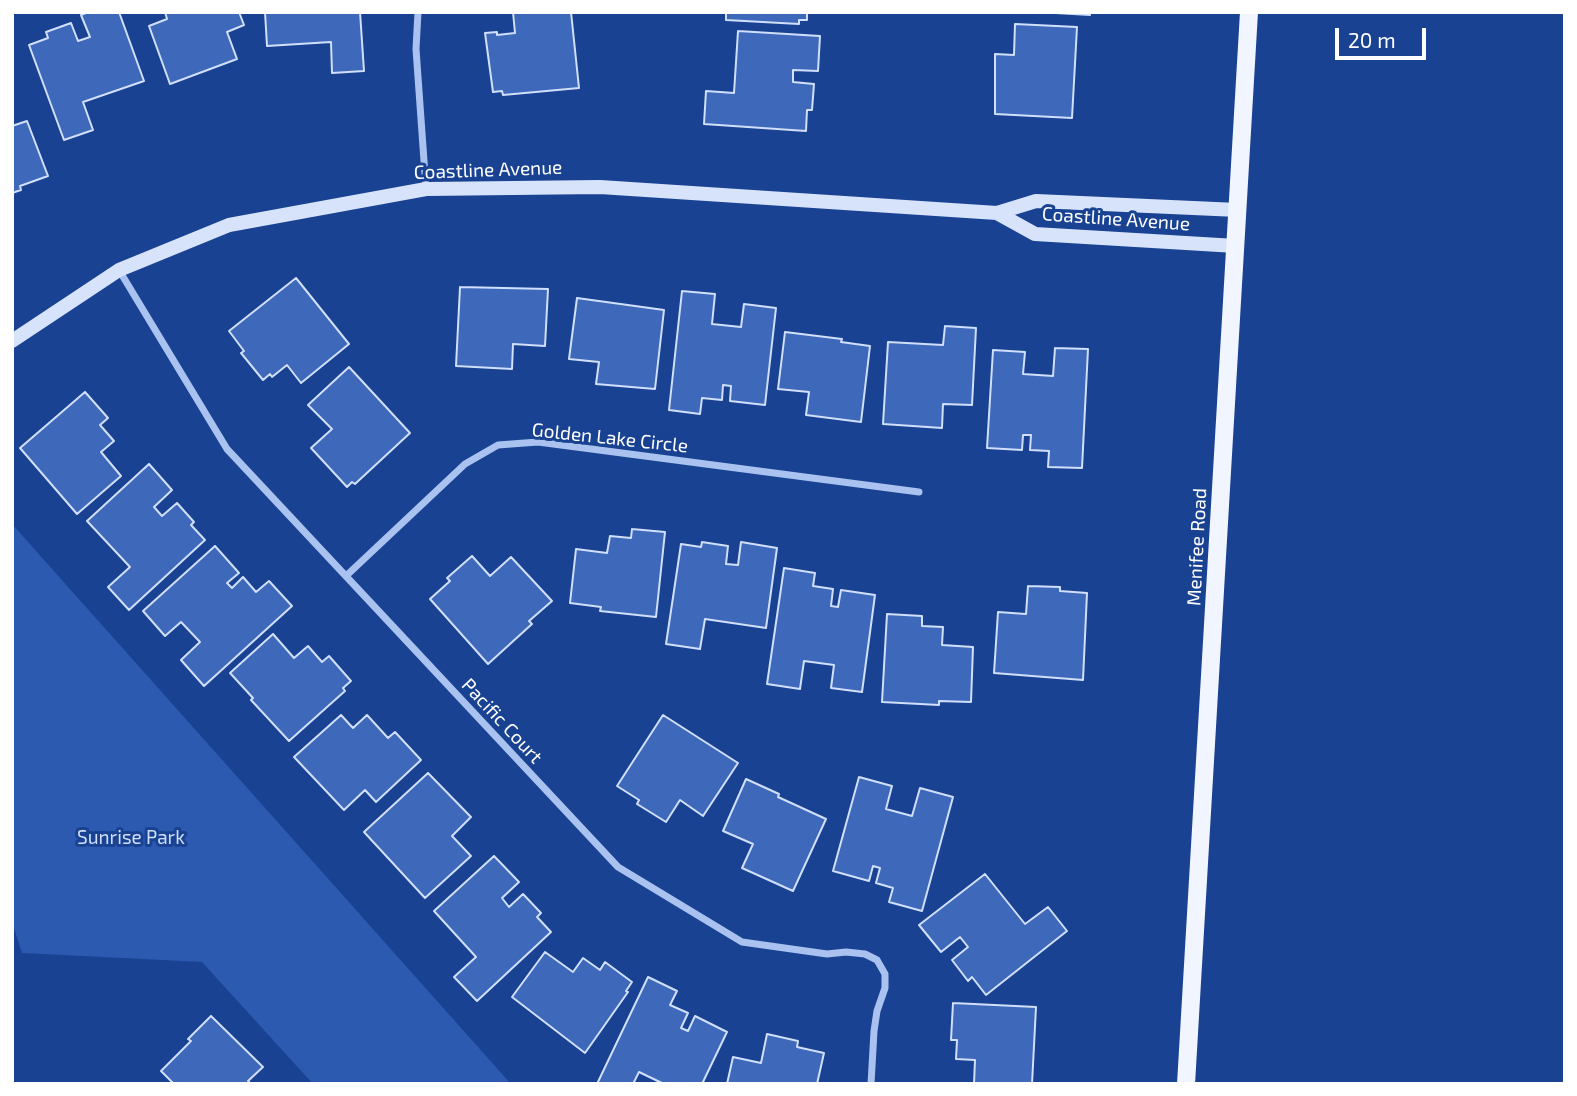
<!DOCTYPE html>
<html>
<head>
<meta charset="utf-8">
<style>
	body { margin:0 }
	#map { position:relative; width:1577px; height:1096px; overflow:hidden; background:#194292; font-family:"Exo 2",sans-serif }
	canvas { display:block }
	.frame { position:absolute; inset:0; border:14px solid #fff; pointer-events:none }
	.scale { position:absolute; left:1335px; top:28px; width:91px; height:32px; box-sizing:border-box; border:4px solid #fff; border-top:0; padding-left:9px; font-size:21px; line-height:24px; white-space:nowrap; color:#fff; -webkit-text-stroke:5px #194292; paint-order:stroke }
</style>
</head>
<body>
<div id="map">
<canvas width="1577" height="1096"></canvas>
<div class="frame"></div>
<div class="scale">20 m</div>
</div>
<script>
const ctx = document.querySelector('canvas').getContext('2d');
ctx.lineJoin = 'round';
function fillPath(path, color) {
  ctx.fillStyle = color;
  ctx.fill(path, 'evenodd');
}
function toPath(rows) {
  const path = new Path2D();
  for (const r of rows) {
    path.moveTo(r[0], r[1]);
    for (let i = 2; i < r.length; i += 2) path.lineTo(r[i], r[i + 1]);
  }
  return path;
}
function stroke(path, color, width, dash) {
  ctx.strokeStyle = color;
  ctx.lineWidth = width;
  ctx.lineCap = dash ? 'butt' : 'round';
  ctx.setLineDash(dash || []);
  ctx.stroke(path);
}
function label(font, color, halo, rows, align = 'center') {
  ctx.font = font + ' "Exo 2",sans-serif';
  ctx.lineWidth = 6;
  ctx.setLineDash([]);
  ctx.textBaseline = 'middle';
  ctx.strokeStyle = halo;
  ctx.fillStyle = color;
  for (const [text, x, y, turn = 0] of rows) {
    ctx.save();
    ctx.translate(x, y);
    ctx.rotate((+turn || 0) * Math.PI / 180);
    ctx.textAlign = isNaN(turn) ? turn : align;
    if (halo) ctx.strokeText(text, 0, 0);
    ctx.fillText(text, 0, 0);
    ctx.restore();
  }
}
const green = toPath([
	[12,524,511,1084,313,1084,202,962,22,953,12,922]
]);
const building = toPath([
	[88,12,119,12,144,81,83,102,93,130,64,140,29,45,48,38,46,32,71,23,78,41,90,37,81,15,88,12],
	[165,12,239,12,244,25,227,32,237,59,170,84,149,26,167,19,165,12],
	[265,12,360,12,364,71,332,73,331,42,267,46,265,12],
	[513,12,571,12,579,88,503,95,502,91,493,92,485,33,497,32,497,35,515,33,513,12],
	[726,12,807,12,807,20,799,20,799,24,726,20,726,12],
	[1038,12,1090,12,1090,15,1038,12],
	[1015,24,1077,27,1072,118,995,114,995,54,1014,55,1015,24],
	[738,31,820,36,818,71,793,70,793,82,814,84,812,110,807,110,806,131,704,124,706,91,734,93,738,31],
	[27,121,48,176,20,186,21,190,12,193,12,126,27,121],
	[296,278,349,344,301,383,287,365,272,377,270,374,263,380,241,353,244,351,229,331,296,278],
	[460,287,548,289,545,346,513,344,512,369,456,366,460,287],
	[682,291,715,294,712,324,741,327,744,304,776,308,765,405,730,401,731,386,723,385,722,400,702,398,700,414,669,410,682,291],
	[577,298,664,310,655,389,596,384,599,362,569,359,577,298],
	[945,326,976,328,972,405,943,404,942,428,883,424,888,342,943,345,945,326],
	[785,332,842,339,841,342,870,346,861,422,806,415,809,392,778,389,785,332],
	[1055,348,1088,349,1082,468,1048,467,1049,451,1030,450,1031,435,1023,435,1022,450,987,448,993,350,1025,352,1023,374,1053,376,1055,348],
	[349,367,410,433,355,484,352,482,347,487,311,448,332,429,308,405,349,367],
	[85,392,108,418,100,425,114,441,101,452,121,476,77,514,20,448,85,392],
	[149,464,172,490,154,507,162,516,177,503,194,522,191,525,205,540,129,610,108,587,130,567,87,521,149,464],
	[632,529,665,532,656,617,600,611,601,607,570,603,576,549,607,553,610,536,631,538,632,529],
	[702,542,728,546,726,564,738,565,741,542,777,548,766,628,705,619,700,649,666,644,681,544,701,547,702,542],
	[215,546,239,573,227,583,232,588,243,577,256,592,269,581,292,606,204,686,181,660,200,642,181,622,165,636,143,611,215,546],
	[472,556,490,576,511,557,552,601,529,621,532,624,488,664,430,599,450,581,447,578,472,556],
	[784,568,815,573,813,586,833,589,831,606,838,607,841,590,875,595,862,692,831,688,834,665,804,661,800,689,767,684,784,568],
	[1028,586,1060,587,1060,591,1087,593,1083,680,994,673,998,612,1026,614,1028,586],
	[887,614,922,616,922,626,943,627,942,645,973,647,971,702,939,701,939,705,882,702,887,614],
	[273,634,294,658,308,646,322,662,329,656,351,681,343,688,345,691,289,741,251,700,253,698,230,673,273,634],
	[341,715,353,728,367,715,388,738,395,732,421,760,376,802,365,790,344,810,294,757,341,715],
	[663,715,738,763,703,816,680,800,666,822,637,804,639,800,617,786,663,715],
	[428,773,471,817,452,836,471,856,425,898,364,832,428,773],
	[859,777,892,786,886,809,912,816,920,788,953,797,922,911,889,902,893,888,876,883,880,868,873,866,869,881,833,871,859,777],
	[746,779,779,794,778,797,826,819,793,891,742,868,753,844,723,831,746,779],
	[494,856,519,882,502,898,509,907,523,894,541,913,537,917,551,932,477,1001,454,977,476,957,434,911,494,856],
	[985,874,1025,924,1048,907,1067,931,986,995,972,977,968,981,952,960,968,947,960,937,941,952,919,925,985,874],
	[545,952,573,972,583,958,600,970,605,962,632,982,626,991,628,992,585,1053,512,997,545,952],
	[648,977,677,991,670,1005,688,1013,681,1028,688,1031,695,1016,727,1032,702,1084,664,1084,639,1072,633,1084,597,1084,648,977],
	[953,1003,1036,1007,1032,1084,974,1084,975,1060,956,1059,957,1040,951,1040,953,1003],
	[211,1016,263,1067,248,1081,251,1084,174,1084,161,1071,191,1041,188,1039,211,1016],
	[767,1034,798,1041,797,1047,824,1053,817,1084,727,1084,733,1057,761,1063,767,1034]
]);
const street = toPath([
	[418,12,416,49,426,189],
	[119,270,227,449,618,867,742,942,827,954,846,952,865,954,877,960,885,974,885,988,877,1011,874,1031,871,1084],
	[346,576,465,464,498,445,538,442,919,492]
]);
const secondary = toPath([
	[997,213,1035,234,1236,246],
	[12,341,119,270,229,225,426,189,600,187,997,213,1036,201,1238,210]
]);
const primary = toPath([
	[1186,1084,1249,12]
]);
const streetNames = [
	["Coastline Avenue",488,170,-2],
	["Coastline Avenue",1116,219,4],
	["Golden Lake Circle",610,438,6],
	["Menifee Road",1197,547,-87],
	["Pacific Court",502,721,47]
];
const parkNames = [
	["Sunrise Park",131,838]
];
fillPath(green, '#2c5ab1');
fillPath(building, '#3e68b9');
stroke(building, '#d0dffb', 2);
stroke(street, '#a9c2f0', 7);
stroke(secondary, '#d7e3fb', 14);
stroke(primary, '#f1f5ff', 18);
label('19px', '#fff', '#194292', streetNames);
label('19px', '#d0dffb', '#194292', parkNames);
</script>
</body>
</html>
